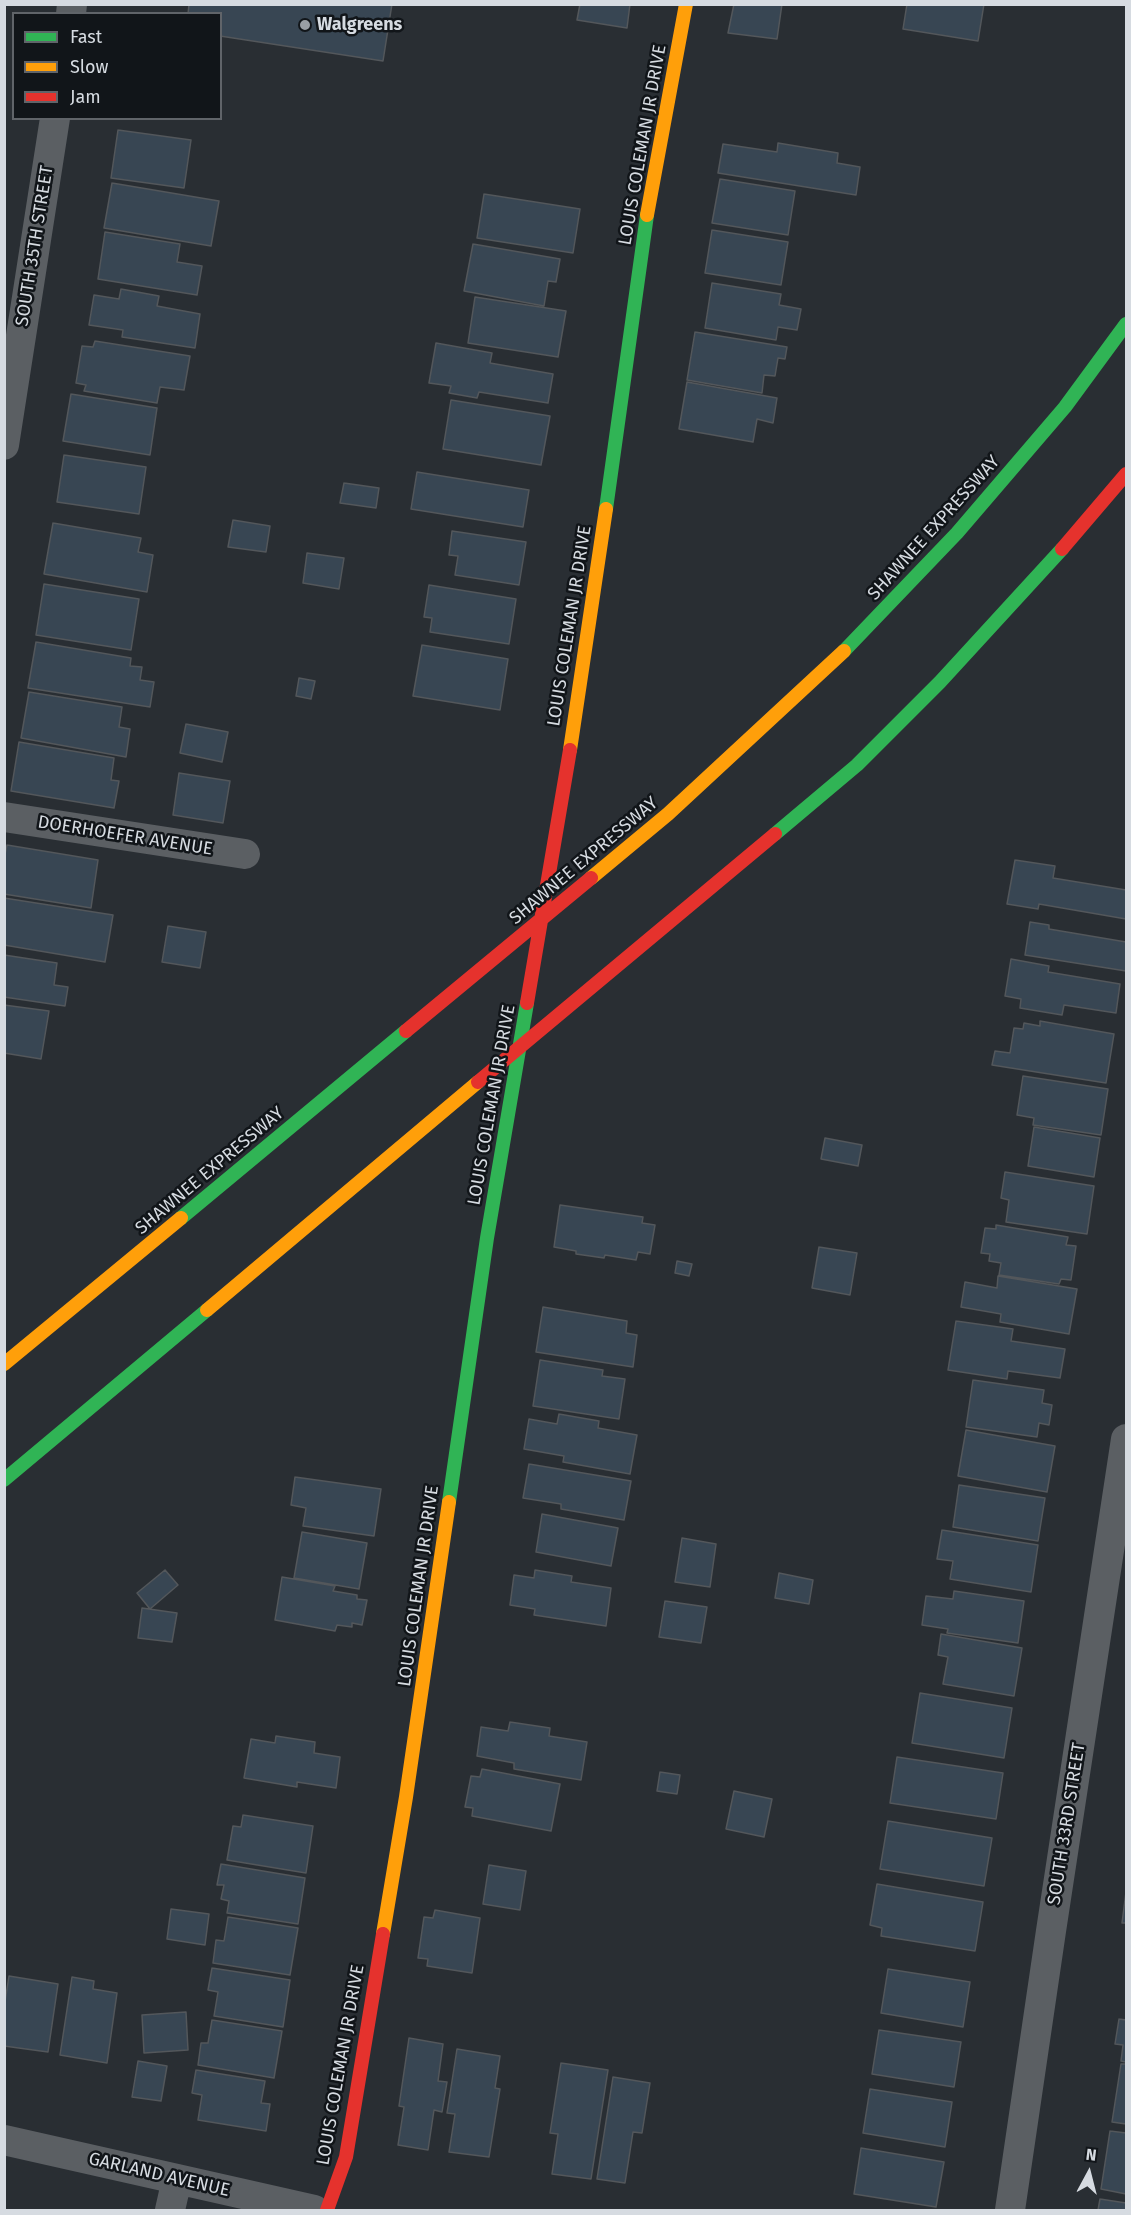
<!DOCTYPE html>
<html>
<head>
<meta charset="utf-8">
<style>
	body { margin:0 }
	#map { position:relative; width:1131px; height:2215px; overflow:hidden; background:#292e33; font-family:"Fira Sans",sans-serif }
	canvas { display:block }
	.frame { position:absolute; inset:0; border:6px solid #d6dbe1; pointer-events:none }
	.legend { position:absolute; left:12px; top:12px; width:210px; height:108px; box-sizing:border-box; background:#111519; border:2px solid #606469; margin:0; padding:8px 10px; list-style:none; font-size:18px; color:#d6dbe1 }
	.legend li { display:flex; align-items:center; gap:12px; height:30px }
	.legend b { width:30px; border:2px solid #606469 }
	.north { position:absolute; left:1059px; top:2143px; width:60px; height:60px; -webkit-text-stroke:4px #111519; paint-order:stroke; rotate:7deg; font-size:16px; font-weight:700; line-height:24px; text-align:center; color:#d6dbe1 }
	.north::after { content:''; display:block; margin:auto; width:21px; height:27px; background:#d6dbe1; clip-path:polygon(50% 0,100% 100%,50% 72%,0 100%) }
</style>
</head>
<body>
<div id="map">
<canvas width="1131" height="2215"></canvas>
<div class="frame"></div>
<ul class="legend">
<li><b style="height:8px;background:#30b455"></b>Fast</li>
<li><b style="height:8px;background:#ff9f0a"></b>Slow</li>
<li><b style="height:8px;background:#e5322d"></b>Jam</li>
</ul>
<div class="north">N</div>
</div>
<script>
const ctx = document.querySelector('canvas').getContext('2d');
ctx.lineJoin = 'round';
function fillPath(path, color) {
  ctx.fillStyle = color;
  ctx.fill(path, 'evenodd');
}
function toPath(rows) {
  const path = new Path2D();
  for (const r of rows) {
    path.moveTo(r[0], r[1]);
    for (let i = 2; i < r.length; i += 2) path.lineTo(r[i], r[i + 1]);
  }
  return path;
}
function stroke(path, color, width, dash) {
  ctx.strokeStyle = color;
  ctx.lineWidth = width;
  ctx.lineCap = dash ? 'butt' : 'round';
  ctx.setLineDash(dash || []);
  ctx.stroke(path);
}
function label(font, color, halo, rows, align = 'center') {
  ctx.font = font + ' "Fira Sans",sans-serif';
  ctx.lineWidth = 5;
  ctx.setLineDash([]);
  ctx.textBaseline = 'middle';
  ctx.strokeStyle = halo;
  ctx.fillStyle = color;
  for (const [text, x, y, turn = 0] of rows) {
    ctx.save();
    ctx.translate(x, y);
    ctx.rotate((+turn || 0) * Math.PI / 180);
    ctx.textAlign = isNaN(turn) ? turn : align;
    if (halo) ctx.strokeText(text, 0, 0);
    ctx.fillText(text, 0, 0);
    ctx.restore();
  }
}
const building = toPath([
	[189,4,392,4,383,61,220,36,220,14,188,14,189,4],
	[580,4,630,4,627,28,577,20,580,4],
	[734,4,782,4,777,39,728,33,734,4],
	[907,4,984,4,978,41,903,29,907,4],
	[118,130,191,140,184,188,111,178,118,130],
	[778,143,838,153,837,163,860,167,856,195,718,173,723,144,777,152,778,143],
	[720,179,795,191,788,235,712,223,720,179],
	[112,183,219,201,211,246,104,228,112,183],
	[484,194,580,209,573,253,477,238,484,194],
	[712,230,788,242,781,285,705,273,712,230],
	[105,232,180,244,177,262,202,266,197,295,98,279,105,232],
	[473,244,560,259,556,282,548,281,544,306,464,291,473,244],
	[712,283,781,294,779,305,801,309,797,330,778,327,776,340,705,328,712,283],
	[121,289,159,296,157,306,200,314,195,348,122,337,123,330,89,325,94,295,119,299,121,289],
	[475,297,566,311,558,357,468,343,475,297],
	[695,332,787,347,785,359,778,358,775,376,764,375,762,393,687,380,695,332],
	[95,341,190,356,184,390,160,387,157,403,84,391,86,385,76,383,82,346,93,347,95,341],
	[436,343,492,353,490,363,553,374,548,403,479,392,477,398,449,393,451,386,429,383,436,343],
	[687,382,777,398,773,423,757,419,753,442,679,429,687,382],
	[71,394,157,408,150,455,63,441,71,394],
	[451,400,550,416,541,465,443,449,451,400],
	[64,455,146,467,139,514,57,502,64,455],
	[417,472,529,490,523,527,411,509,417,472],
	[344,483,379,488,376,508,340,503,344,483],
	[233,520,270,526,266,552,228,547,233,520],
	[53,523,141,538,138,552,153,555,147,592,44,574,53,523],
	[452,531,526,542,519,585,455,575,458,556,449,555,452,531],
	[307,553,344,558,339,589,303,583,307,553],
	[44,584,139,599,131,650,36,635,44,584],
	[429,585,516,599,509,644,430,632,432,618,424,617,429,585],
	[36,642,131,658,130,666,142,667,140,680,154,682,150,707,28,688,36,642],
	[422,645,508,659,500,710,413,696,422,645],
	[299,678,315,681,311,699,296,696,299,678],
	[29,692,122,707,119,727,130,729,126,757,21,738,29,692],
	[186,724,228,732,222,762,180,753,186,724],
	[19,742,114,758,111,780,119,781,114,808,11,791,19,742],
	[179,773,230,781,223,823,173,815,179,773],
	[7,845,98,860,91,908,4,894,4,859,7,845],
	[1015,860,1055,866,1053,878,1126,890,1126,919,1039,904,1038,909,1007,904,1015,860],
	[4,898,113,915,105,962,4,945,4,898],
	[1030,922,1049,925,1049,929,1126,942,1126,971,1025,955,1030,922],
	[168,926,206,932,200,968,162,962,168,926],
	[4,955,57,963,54,985,68,987,65,1006,4,997,4,955],
	[1011,959,1049,966,1048,972,1120,984,1116,1013,1064,1005,1062,1015,1020,1008,1021,999,1005,996,1011,959],
	[4,1005,49,1011,41,1059,4,1053,4,1005],
	[1040,1021,1114,1034,1106,1083,992,1065,995,1051,1010,1053,1014,1028,1023,1029,1024,1023,1040,1026,1040,1021],
	[1023,1076,1108,1089,1101,1135,1033,1125,1034,1118,1017,1115,1023,1076],
	[1034,1127,1100,1138,1094,1177,1028,1166,1034,1127],
	[825,1138,862,1145,858,1166,821,1159,825,1138],
	[1005,1172,1094,1186,1087,1234,1006,1222,1009,1200,1001,1198,1005,1172],
	[560,1205,643,1217,642,1223,655,1225,650,1254,638,1252,636,1260,605,1255,604,1258,576,1254,576,1251,554,1247,560,1205],
	[996,1225,1068,1237,1066,1245,1076,1246,1071,1280,1061,1279,1059,1284,999,1275,1001,1263,989,1261,990,1254,981,1253,985,1228,996,1229,996,1225],
	[819,1247,857,1253,850,1295,812,1288,819,1247],
	[677,1261,692,1264,689,1276,675,1273,677,1261],
	[998,1276,1077,1289,1069,1334,1000,1322,1001,1314,961,1307,965,1282,997,1288,998,1276],
	[543,1307,627,1321,626,1333,637,1335,633,1367,536,1352,543,1307],
	[956,1321,1013,1329,1011,1341,1065,1349,1060,1378,1008,1371,1007,1379,948,1370,956,1321],
	[540,1360,603,1370,602,1376,625,1379,619,1419,533,1406,540,1360],
	[973,1380,1044,1390,1042,1403,1052,1405,1049,1425,1039,1423,1037,1437,966,1427,973,1380],
	[559,1414,599,1421,598,1428,637,1435,630,1474,563,1462,564,1456,524,1449,529,1419,557,1424,559,1414],
	[966,1430,1055,1446,1047,1492,958,1476,966,1430],
	[529,1464,631,1481,624,1520,561,1509,561,1504,523,1498,529,1464],
	[295,1477,381,1489,374,1536,303,1526,306,1508,291,1505,295,1477],
	[959,1485,1045,1498,1038,1541,953,1527,959,1485],
	[542,1514,618,1528,611,1566,536,1552,542,1514],
	[942,1530,1038,1545,1031,1592,950,1579,953,1561,937,1559,942,1530],
	[302,1532,367,1543,359,1589,294,1578,302,1532],
	[682,1538,716,1544,710,1587,675,1582,682,1538],
	[165,1570,178,1585,150,1609,137,1593,165,1570],
	[535,1570,572,1576,571,1582,611,1588,606,1626,534,1615,535,1609,510,1605,514,1575,534,1578,535,1570],
	[779,1573,813,1580,809,1604,775,1598,779,1573],
	[282,1577,335,1586,333,1591,357,1595,357,1599,367,1600,362,1625,352,1623,352,1627,337,1625,335,1631,275,1620,282,1577],
	[954,1591,1024,1601,1018,1643,947,1633,948,1629,922,1625,926,1596,953,1599,954,1591],
	[665,1601,707,1607,701,1643,659,1637,665,1601],
	[142,1608,177,1613,172,1642,138,1638,142,1608],
	[941,1634,1022,1648,1014,1696,943,1684,948,1657,938,1655,941,1634],
	[920,1693,1012,1708,1004,1758,912,1743,920,1693],
	[510,1722,550,1728,549,1736,587,1742,581,1780,514,1769,514,1763,477,1756,481,1727,508,1731,510,1722],
	[276,1736,315,1742,314,1753,340,1757,336,1788,297,1782,297,1787,244,1778,251,1739,275,1743,276,1736],
	[897,1757,1003,1773,996,1819,890,1803,897,1757],
	[482,1769,560,1784,551,1831,472,1816,473,1808,465,1807,471,1776,480,1777,482,1769],
	[660,1772,680,1775,677,1794,657,1791,660,1772],
	[734,1791,772,1799,764,1837,726,1829,734,1791],
	[243,1815,313,1826,306,1873,227,1860,233,1826,241,1827,243,1815],
	[888,1821,992,1838,984,1886,880,1869,888,1821],
	[221,1864,305,1878,298,1924,227,1913,229,1901,221,1899,224,1885,217,1885,221,1864],
	[489,1865,526,1871,520,1910,483,1904,489,1865],
	[877,1884,983,1902,975,1951,881,1936,882,1928,870,1925,877,1884],
	[1126,1892,1126,1923,1122,1923,1126,1892],
	[171,1909,209,1914,205,1945,167,1939,171,1909],
	[435,1910,480,1918,472,1973,427,1966,428,1959,418,1958,424,1917,433,1918,435,1910],
	[228,1917,298,1928,290,1975,213,1963,216,1940,224,1941,228,1917],
	[212,1968,290,1980,283,2027,214,2016,218,1992,208,1990,212,1968],
	[888,1969,970,1982,963,2027,881,2013,888,1969],
	[9,1976,58,1984,48,2052,4,2046,4,2008,9,1976],
	[72,1977,94,1981,93,1989,117,1993,107,2063,60,2055,72,1977],
	[186,2012,188,2050,144,2053,142,2015,186,2012],
	[1119,2019,1126,2020,1126,2062,1121,2061,1123,2045,1115,2044,1119,2019],
	[212,2020,282,2031,274,2078,198,2065,201,2043,208,2043,212,2020],
	[879,2030,961,2042,954,2087,872,2074,879,2030],
	[409,2038,443,2044,438,2081,447,2082,442,2112,434,2110,428,2150,398,2145,404,2107,399,2106,409,2038],
	[457,2049,500,2056,495,2088,500,2089,489,2157,449,2152,455,2114,447,2113,457,2049],
	[138,2061,167,2066,161,2101,132,2097,138,2061],
	[561,2063,608,2070,591,2179,552,2174,558,2134,550,2133,561,2063],
	[1121,2064,1126,2064,1126,2124,1112,2122,1121,2064],
	[196,2070,265,2081,261,2103,270,2104,266,2131,198,2120,202,2095,192,2093,196,2070],
	[613,2077,650,2083,642,2133,633,2132,625,2183,597,2179,613,2077],
	[870,2089,952,2102,945,2147,863,2133,870,2089],
	[1110,2131,1126,2133,1126,2194,1101,2189,1110,2131],
	[861,2148,944,2162,936,2207,854,2194,861,2148],
	[1100,2199,1126,2203,1126,2210,1098,2210,1100,2199]
]);
const street = toPath([
	[71,14,72,4],
	[4,445,55,118],
	[4,817,245,854],
	[4,2140,314,2210],
	[170,2210,177,2179],
	[1010,2210,1051,1931,1126,1439]
]);
const fast = toPath([
	[606,509,647,215],
	[844,651,957,533,1065,407,1126,324],
	[775,834,857,765,940,682,1062,549],
	[181,1218,406,1031],
	[4,1480,207,1310],
	[449,1502,487,1238,527,1003]
]);
const slow = toPath([
	[647,215,686,4],
	[570,750,606,509],
	[591,878,668,814,844,651],
	[207,1310,478,1082],
	[4,1364,181,1218],
	[383,1934,406,1797,449,1502]
]);
const jam = toPath([
	[1062,549,1126,474],
	[527,1003,570,750],
	[406,1031,591,878],
	[478,1082,775,834],
	[327,2210,346,2157,383,1934]
]);
const markers = [
	[305,25,6,"#999ea4"]
];
const poiNames = [
	["Walgreens",317,25]
];
const streetNames = [
	["LOUIS COLEMAN JR DRIVE",643,145,-80],
	["SOUTH 35TH STREET",35,246,-81],
	["SHAWNEE EXPRESSWAY",934,528,-48],
	["LOUIS COLEMAN JR DRIVE",570,626,-81],
	["DOERHOEFER AVENUE",125,836,9],
	["SHAWNEE EXPRESSWAY",584,861,-40],
	["LOUIS COLEMAN JR DRIVE",492,1105,-80],
	["SHAWNEE EXPRESSWAY",210,1171,-40],
	["LOUIS COLEMAN JR DRIVE",419,1586,-82],
	["SOUTH 33RD STREET",1067,1824,-81],
	["LOUIS COLEMAN JR DRIVE",341,2065,-80],
	["GARLAND AVENUE",159,2175,13]
];
fillPath(building, '#384653');
stroke(building, '#53575b', 1.5);
stroke(street, '#5b5f63', 30);
stroke(fast, '#30b455', 14);
stroke(slow, '#ff9f0a', 14);
stroke(jam, '#e5322d', 14);
for (const [x, y, r, color] of markers) {
  const dot = new Path2D();
  dot.arc(x, y, r, 0, 2 * Math.PI);
  ctx.fillStyle = color;
  ctx.fill(dot);
  stroke(dot, '#111519', 2);
}
label('bold 18px', '#d6dbe1', '#111519', poiNames, 'left');
label('18px', '#d6dbe1', '#111519', streetNames);
</script>
</body>
</html>
